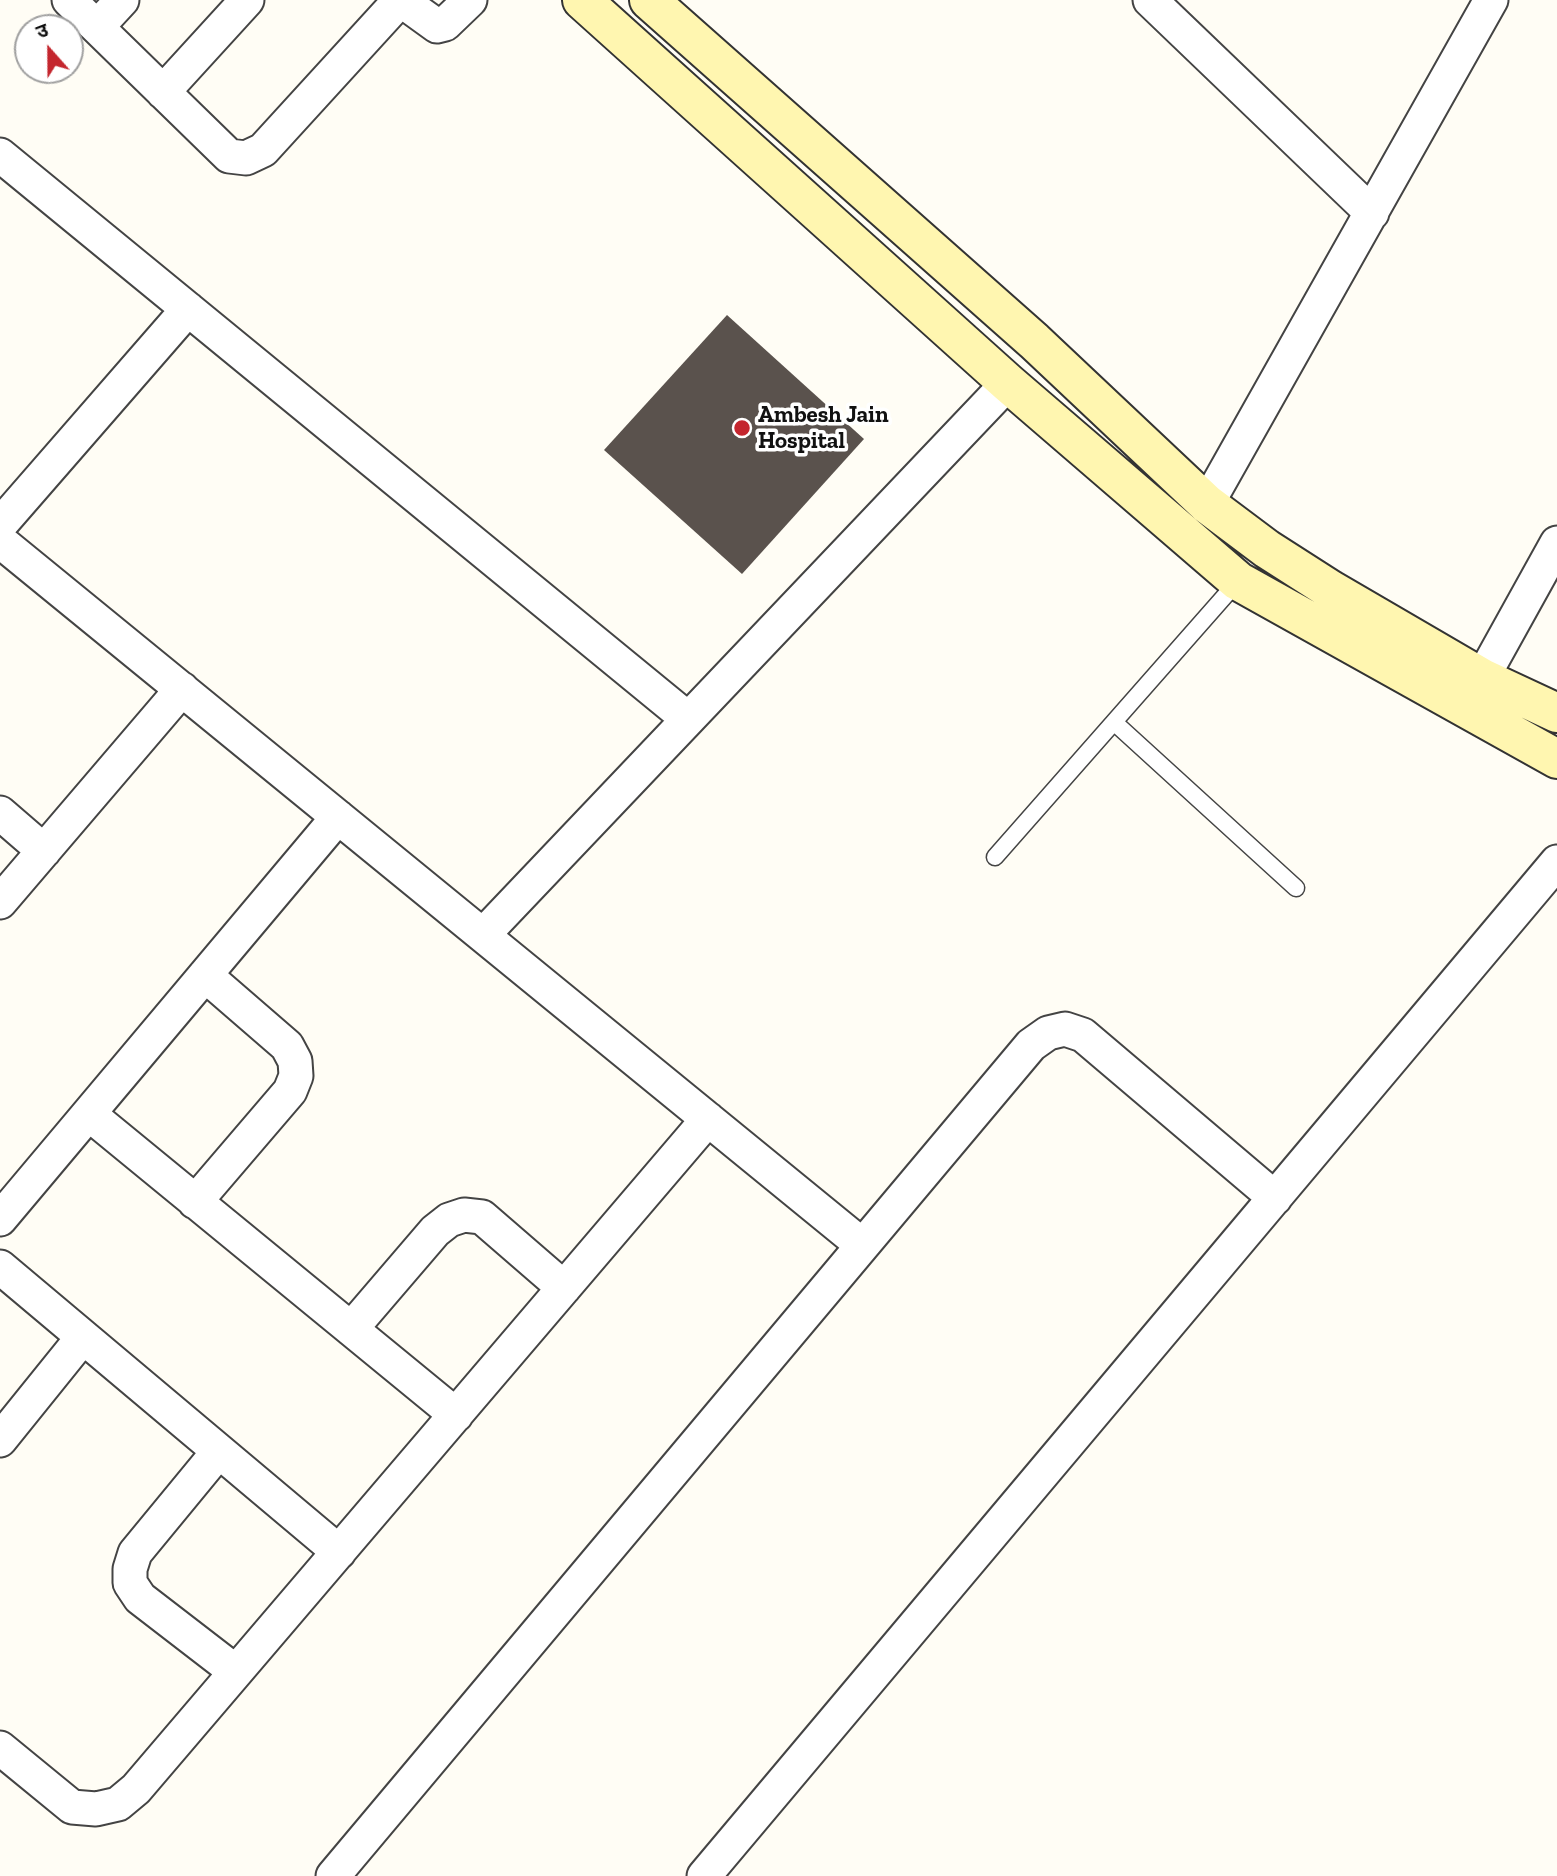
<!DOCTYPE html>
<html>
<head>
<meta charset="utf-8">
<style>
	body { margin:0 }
	#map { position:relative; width:1557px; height:1876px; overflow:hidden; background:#fffdf5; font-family:"Zilla Slab","Noto Sans Devanagari",serif }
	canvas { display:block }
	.north { position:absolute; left:14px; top:14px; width:70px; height:70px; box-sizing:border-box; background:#fff; border:2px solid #a0a0a0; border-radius:50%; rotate:339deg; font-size:19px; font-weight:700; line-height:28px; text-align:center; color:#111 }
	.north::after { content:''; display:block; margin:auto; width:24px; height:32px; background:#c4262e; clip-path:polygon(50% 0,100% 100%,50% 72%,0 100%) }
</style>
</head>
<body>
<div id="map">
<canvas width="1557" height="1876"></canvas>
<div class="north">उ</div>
</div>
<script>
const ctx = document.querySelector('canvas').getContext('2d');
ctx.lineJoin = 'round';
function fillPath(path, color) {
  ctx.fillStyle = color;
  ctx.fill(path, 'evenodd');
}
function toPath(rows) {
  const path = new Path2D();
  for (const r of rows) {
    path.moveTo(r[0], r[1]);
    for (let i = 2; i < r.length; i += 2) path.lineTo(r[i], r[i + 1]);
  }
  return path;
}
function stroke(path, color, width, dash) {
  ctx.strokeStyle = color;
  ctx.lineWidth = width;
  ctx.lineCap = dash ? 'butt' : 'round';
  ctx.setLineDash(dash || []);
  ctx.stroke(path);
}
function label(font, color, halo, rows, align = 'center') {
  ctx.font = font + ' "Zilla Slab",serif';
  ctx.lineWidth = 7;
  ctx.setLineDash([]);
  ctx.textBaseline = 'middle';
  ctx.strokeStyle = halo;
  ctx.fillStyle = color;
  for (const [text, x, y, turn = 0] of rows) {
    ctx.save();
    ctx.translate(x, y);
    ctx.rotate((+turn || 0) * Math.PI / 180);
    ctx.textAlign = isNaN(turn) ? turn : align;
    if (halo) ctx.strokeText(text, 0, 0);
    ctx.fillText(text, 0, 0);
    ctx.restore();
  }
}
const building = toPath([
	[727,315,864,439,742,574,604,450]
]);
const lane = toPath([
	[1115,723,1296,888],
	[995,857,1238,581]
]);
const street = toPath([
	[69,0,229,156,246,158,263,150,400,0],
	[401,0,437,26,445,24,470,0],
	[1150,0,1372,213],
	[97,27,122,0],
	[163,92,247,0],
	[0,155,688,719],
	[1207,504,1491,0],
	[0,525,188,309],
	[0,541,862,1245],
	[1470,700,1557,543],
	[0,813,44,851],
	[0,902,182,689],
	[483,935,1008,383],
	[89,1114,456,1415],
	[195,1202,290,1091,296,1076,295,1061,287,1046,205,975],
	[0,1219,338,817],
	[0,1267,339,1552],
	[351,1329,435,1231,449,1220,464,1215,482,1217,564,1288],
	[0,1440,83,1337],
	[219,1451,135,1553,130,1569,130,1583,140,1598,236,1672],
	[0,1748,72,1807,96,1809,118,1804,136,1789,708,1119],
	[333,1876,1031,1045,1048,1033,1065,1029,1083,1035,1275,1198],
	[704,1876,1557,862]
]);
const secondary = toPath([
	[582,0,1008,383,1238,581,1557,759],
	[649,0,1034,341,1207,504,1267,549,1331,590,1482,678,1557,713]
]);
const markers = [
	[742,428,9,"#c4262e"]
];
const poiNames = [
	["Ambesh Jain",758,415],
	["Hospital",758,441]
];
fillPath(building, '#5a524d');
stroke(lane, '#444', 19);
stroke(street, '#444', 37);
stroke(secondary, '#333', 42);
stroke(lane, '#fff', 16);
stroke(street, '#fff', 33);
stroke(secondary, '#fff6b0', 38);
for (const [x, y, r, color] of markers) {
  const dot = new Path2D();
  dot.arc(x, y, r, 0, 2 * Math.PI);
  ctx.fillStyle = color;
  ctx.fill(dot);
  stroke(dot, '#fff', 2.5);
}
label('bold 23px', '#111', '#fff', poiNames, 'left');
</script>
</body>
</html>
